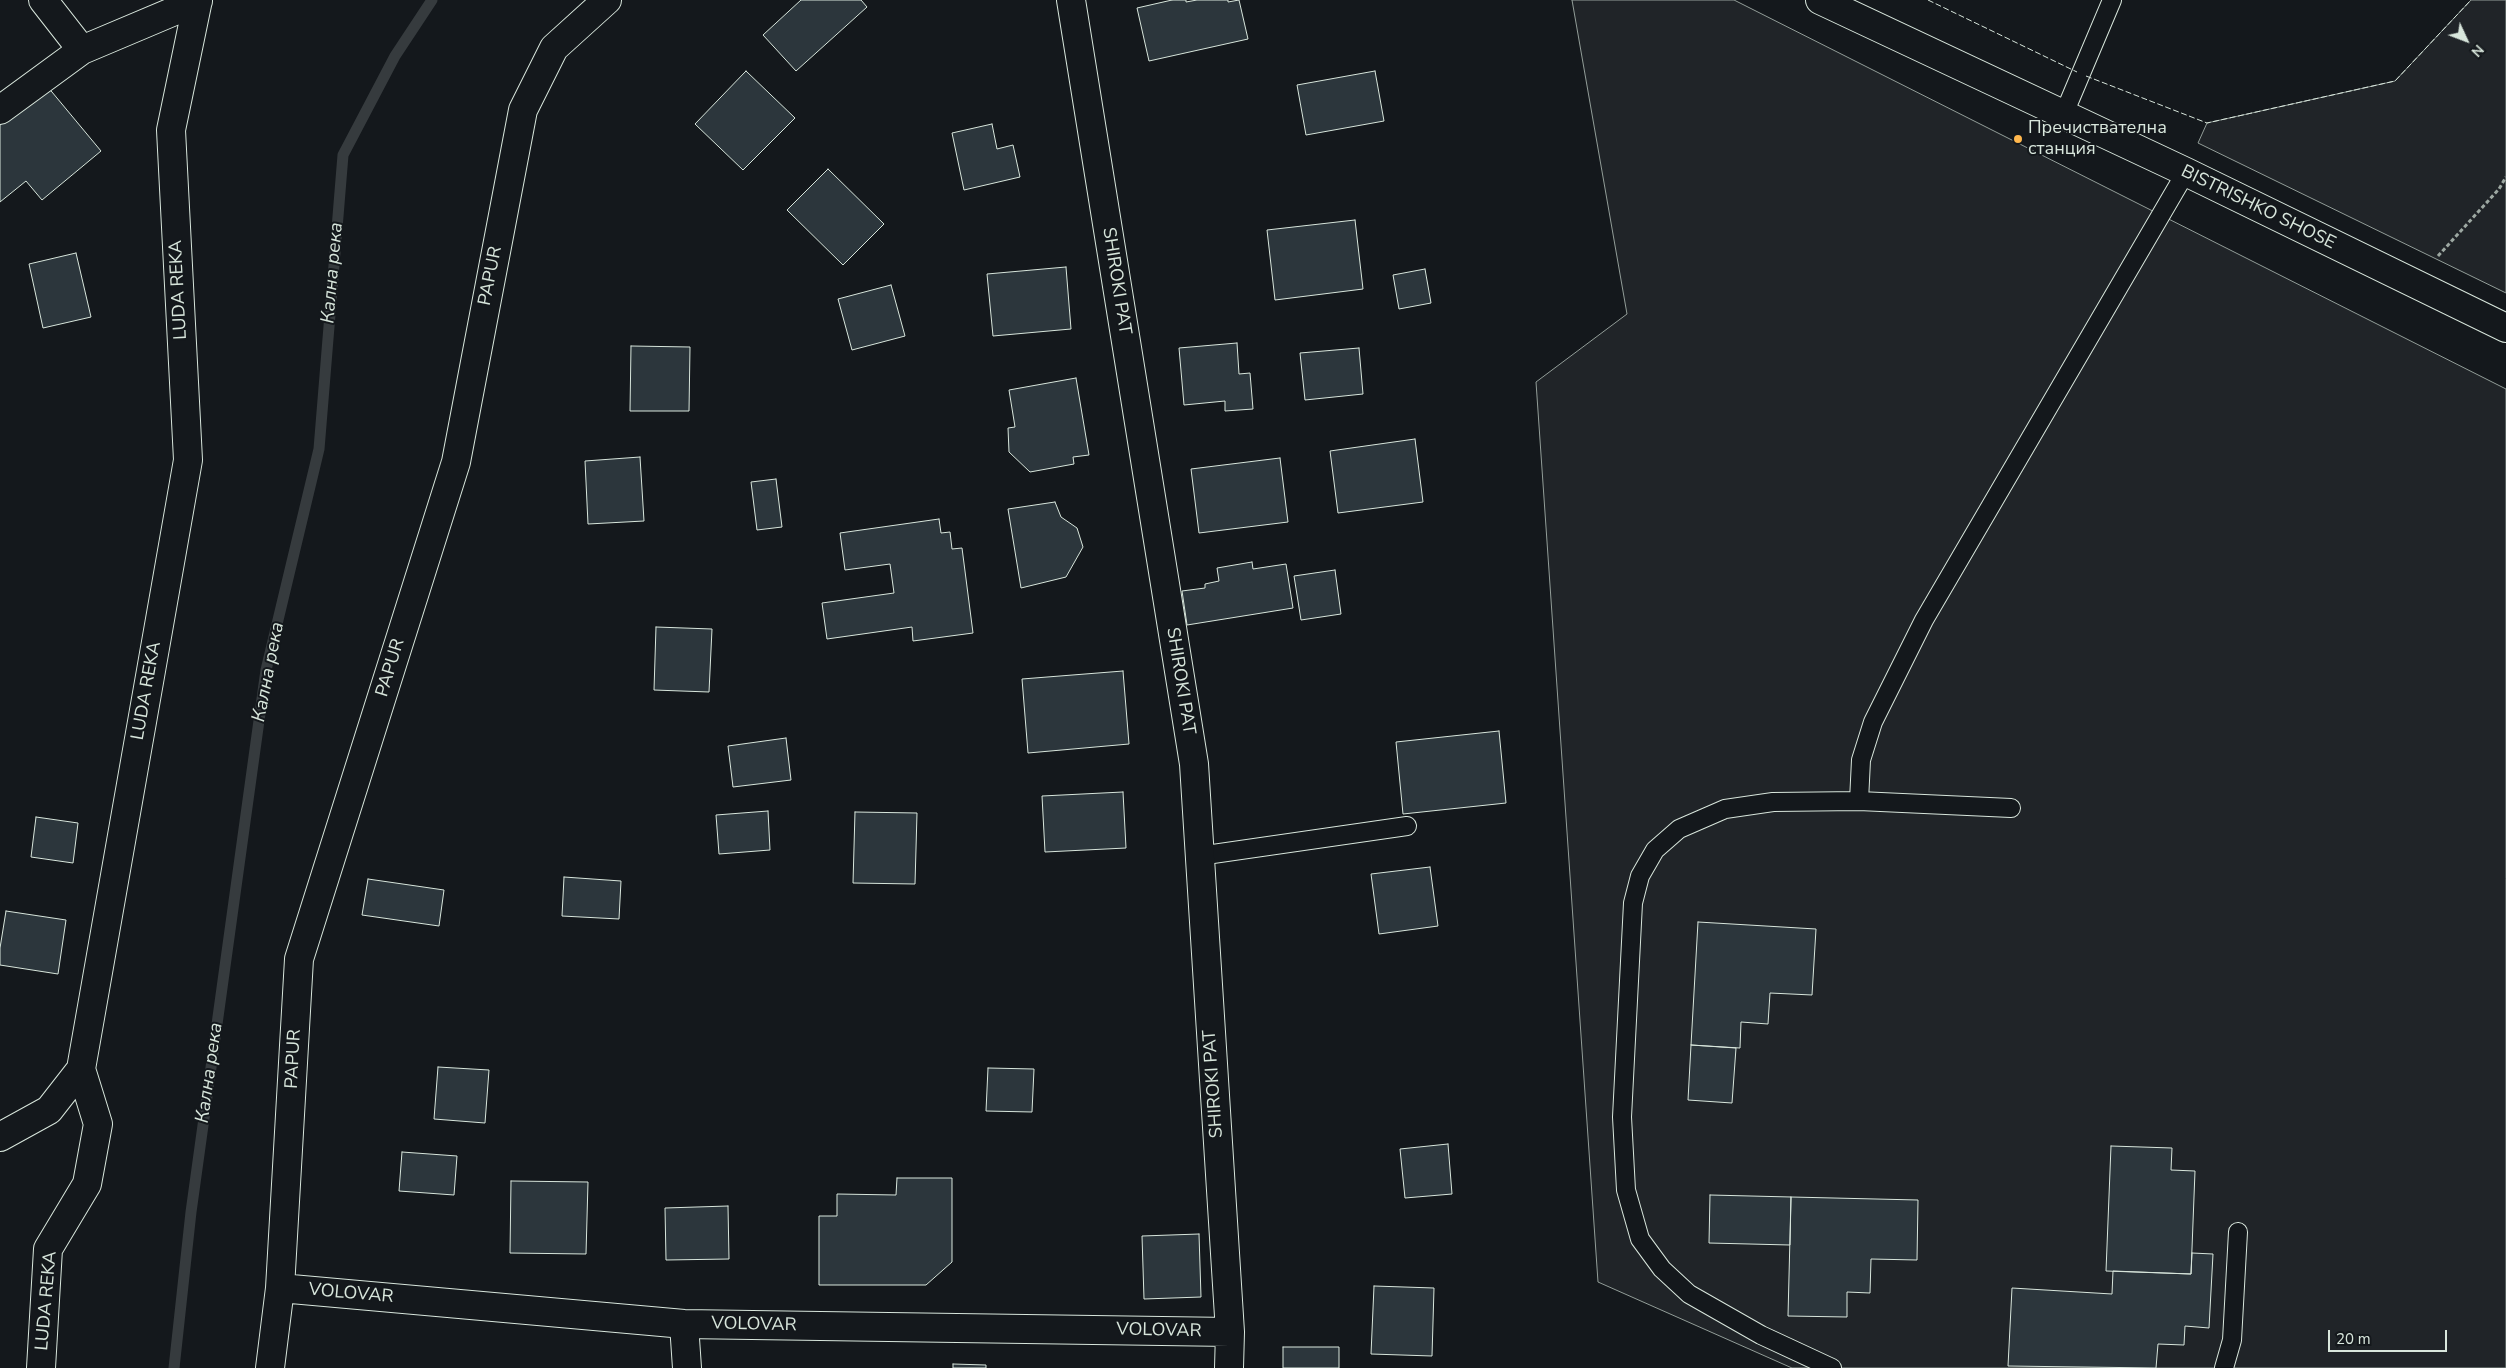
<!DOCTYPE html>
<html>
<head>
<meta charset="utf-8">
<style>
	body { margin:0 }
	#map { position:relative; width:2506px; height:1368px; overflow:hidden; background:#14181c; font-family:"Nunito Sans",sans-serif }
	canvas { display:block }
	.north { position:absolute; left:2441px; top:15px; width:50px; height:50px; -webkit-text-stroke:4px #14181c; paint-order:stroke; rotate:133deg; font-size:14px; font-weight:700; line-height:20px; text-align:center; color:#d8e6dc }
	.north::after { content:''; display:block; margin:auto; width:18px; height:22px; background:#d8e6dc; clip-path:polygon(50% 0,100% 100%,50% 72%,0 100%) }
	.scale { position:absolute; left:2328px; top:1330px; width:119px; height:22px; box-sizing:border-box; border:2px solid #d8e6dc; border-top:0; padding-left:6px; font-size:15px; line-height:18px; white-space:nowrap; color:#d8e6dc; -webkit-text-stroke:4px #14181c; paint-order:stroke }
</style>
</head>
<body>
<div id="map">
<canvas width="2506" height="1368"></canvas>
<div class="north">N</div>
<div class="scale">20 m</div>
</div>
<script>
const ctx = document.querySelector('canvas').getContext('2d');
ctx.lineJoin = 'round';
function fillPath(path, color) {
  ctx.fillStyle = color;
  ctx.fill(path, 'evenodd');
}
function toPath(rows) {
  const path = new Path2D();
  for (const r of rows) {
    path.moveTo(r[0], r[1]);
    for (let i = 2; i < r.length; i += 2) path.lineTo(r[i], r[i + 1]);
  }
  return path;
}
function stroke(path, color, width, dash) {
  ctx.strokeStyle = color;
  ctx.lineWidth = width;
  ctx.lineCap = dash ? 'butt' : 'round';
  ctx.setLineDash(dash || []);
  ctx.stroke(path);
}
function label(font, color, halo, rows, align = 'center') {
  ctx.font = font + ' "Nunito Sans",sans-serif';
  ctx.lineWidth = 4;
  ctx.setLineDash([]);
  ctx.textBaseline = 'middle';
  ctx.strokeStyle = halo;
  ctx.fillStyle = color;
  for (const [text, x, y, turn = 0] of rows) {
    ctx.save();
    ctx.translate(x, y);
    ctx.rotate((+turn || 0) * Math.PI / 180);
    ctx.textAlign = isNaN(turn) ? turn : align;
    if (halo) ctx.strokeText(text, 0, 0);
    ctx.fillText(text, 0, 0);
    ctx.restore();
  }
}
const green = toPath([
	[1572,0,1734,0,2506,389,2506,1368,1792,1368,1598,1282,1536,382,1627,314,1572,0],
	[2471,0,2506,0,2506,293,2198,143,2207,123,2395,81,2471,0]
]);
const stream = toPath([
	[174,1368,191,1212,266,670,319,449,343,155,395,56,432,0]
]);
const building = toPath([
	[801,0,861,0,867,7,796,71,763,35,801,0],
	[1172,0,1186,0,1186,2,1197,0,1228,0,1228,2,1239,0,1248,39,1149,61,1137,8,1172,0],
	[746,71,795,118,743,170,695,124,746,71],
	[1375,71,1384,121,1306,135,1297,85,1375,71],
	[47,86,101,151,42,200,26,181,0,202,0,125,47,86],
	[992,124,997,149,1013,145,1020,177,964,190,952,133,992,124],
	[828,169,884,224,843,265,787,210,828,169],
	[1355,220,1363,289,1275,300,1267,230,1355,220],
	[76,253,91,317,43,328,29,264,76,253],
	[1066,267,1071,329,993,336,987,274,1066,267],
	[1425,269,1431,303,1399,309,1393,275,1425,269],
	[891,285,905,336,852,350,838,299,891,285],
	[1237,343,1239,374,1250,373,1253,409,1225,411,1225,401,1184,405,1179,348,1237,343],
	[631,346,690,347,689,411,630,411,631,346],
	[1359,348,1363,394,1305,400,1300,353,1359,348],
	[1076,378,1089,455,1073,457,1074,464,1030,472,1009,452,1008,428,1015,427,1009,390,1076,378],
	[1415,439,1423,502,1338,513,1330,451,1415,439],
	[640,457,644,521,588,524,585,461,640,457],
	[1280,458,1288,522,1199,533,1191,469,1280,458],
	[776,479,782,527,757,530,751,482,776,479],
	[1055,502,1061,517,1077,528,1083,547,1066,577,1021,588,1008,509,1055,502],
	[939,519,941,533,950,532,952,549,962,548,973,633,913,641,912,627,827,639,822,603,894,593,890,564,845,570,840,533,939,519],
	[1252,562,1253,569,1286,564,1293,608,1187,625,1182,591,1205,588,1205,584,1219,581,1217,568,1252,562],
	[1335,570,1341,614,1301,620,1294,576,1335,570],
	[656,627,712,629,709,692,654,690,656,627],
	[1123,671,1129,744,1028,753,1022,679,1123,671],
	[1499,731,1506,803,1403,814,1396,742,1499,731],
	[786,738,791,780,733,787,728,746,786,738],
	[1123,792,1126,848,1045,852,1042,796,1123,792],
	[768,811,770,850,719,854,716,815,768,811],
	[855,812,917,813,915,884,853,883,855,812],
	[36,817,78,823,73,863,31,857,36,817],
	[1430,867,1438,926,1379,934,1371,874,1430,867],
	[564,877,621,881,619,919,562,916,564,877],
	[368,879,444,890,439,926,362,915,368,879],
	[6,911,66,920,58,974,0,965,0,948,6,911],
	[1698,922,1816,929,1812,995,1770,993,1768,1024,1741,1022,1740,1048,1691,1045,1698,922],
	[1691,1045,1736,1048,1732,1103,1688,1100,1691,1045],
	[438,1067,489,1070,485,1123,434,1119,438,1067],
	[988,1068,1034,1069,1032,1112,986,1111,988,1068],
	[1448,1144,1452,1194,1405,1198,1400,1149,1448,1144],
	[2111,1146,2172,1148,2171,1170,2195,1171,2191,1274,2106,1271,2111,1146],
	[402,1152,457,1156,454,1195,399,1191,402,1152],
	[897,1178,952,1178,952,1262,926,1285,819,1285,819,1216,837,1216,837,1194,896,1195,897,1178],
	[511,1181,588,1182,586,1254,510,1253,511,1181],
	[1710,1195,1791,1197,1790,1245,1709,1243,1710,1195],
	[1791,1197,1918,1200,1917,1260,1871,1259,1870,1293,1847,1292,1847,1317,1788,1316,1791,1197],
	[728,1206,729,1259,666,1260,665,1208,728,1206],
	[1199,1234,1201,1297,1144,1299,1142,1236,1199,1234],
	[2192,1253,2213,1254,2209,1328,2185,1326,2184,1345,2158,1344,2156,1368,2008,1366,2012,1288,2112,1294,2113,1271,2191,1274,2192,1253],
	[1374,1286,1434,1288,1432,1356,1371,1354,1374,1286],
	[1283,1347,1339,1347,1339,1368,1283,1368,1283,1347],
	[953,1364,986,1365,986,1368,953,1368,953,1364]
]);
const path = toPath([
	[2438,256,2499,189,2506,177]
]);
const service = toPath([
	[2063,116,2112,0],
	[1859,801,1861,760,1873,722,1924,620,2186,172],
	[1199,856,1407,826],
	[1832,1368,1761,1335,1689,1294,1662,1269,1640,1239,1626,1190,1622,1117,1633,903,1640,876,1655,850,1679,829,1725,809,1773,802,1859,801,2011,808],
	[2224,1368,2232,1340,2238,1232]
]);
const minor = toPath([
	[43,0,82,50],
	[1071,0,1194,764,1230,1332,1229,1368],
	[0,110,82,50,198,1],
	[0,1137,49,1110,81,1069],
	[280,1288,684,1324,1230,1332],
	[684,1324,687,1368],
	[41,1368,48,1249,87,1184,98,1124,81,1069,188,460,171,130,198,0],
	[270,1368,280,1288,299,959,456,462,523,110,554,48,607,0]
]);
const tertiary = toPath([
	[1820,0,2186,172,2506,328]
]);
const fence = toPath([
	[1928,0,2077,72],
	[2086,76,2207,123,2395,81,2471,0]
]);
const markers = [
	[2018,139,5,"#ffb74d"]
];
const poiNames = [
	["Пречиствателна",2028,129],
	["станция",2028,150]
];
const streetNames = [
	["BISTRISHKO SHOSE",2258,208,26],
	["PAPUR",491,276,-79],
	["SHIROKI PAT",1116,281,81],
	["LUDA REKA",179,290,-93],
	["PAPUR",391,668,-73],
	["SHIROKI PAT",1180,681,81],
	["LUDA REKA",147,691,-80],
	["PAPUR",294,1059,-87],
	["SHIROKI PAT",1214,1084,-94],
	["VOLOVAR",351,1294,5],
	["LUDA REKA",47,1301,-85],
	["VOLOVAR",754,1325,1],
	["VOLOVAR",1159,1331,1]
];
const waterNames = [
	["Кална река",333,273,-85],
	["Кална река",269,672,-79],
	["Кална река",210,1073,-82]
];
fillPath(green, '#202428');
stroke(green, '#939e99', 1);
stroke(stream, '#363b3e', 11);
fillPath(building, '#2c363c');
stroke(building, '#d8e6dc', 1);
stroke(service, '#d8e6dc', 20);
stroke(minor, '#d8e6dc', 30);
stroke(tertiary, '#d8e6dc', 30);
stroke(path, '#9da8a2', 3, [4, 2.5]);
stroke(service, '#14181c', 18);
stroke(minor, '#14181c', 28);
stroke(tertiary, '#14181c', 28);
stroke(fence, '#d8e6dc', 1, [6, 2.5]);
for (const [x, y, r, color] of markers) {
  const dot = new Path2D();
  dot.arc(x, y, r, 0, 2 * Math.PI);
  ctx.fillStyle = color;
  ctx.fill(dot);
  stroke(dot, '#14181c', 2);
}
label('18px', '#d8e6dc', '#14181c', poiNames, 'left');
label('18px', '#d8e6dc', '#14181c', streetNames);
label('italic 19px', '#d8e6dc', '#14181c', waterNames);
</script>
</body>
</html>
